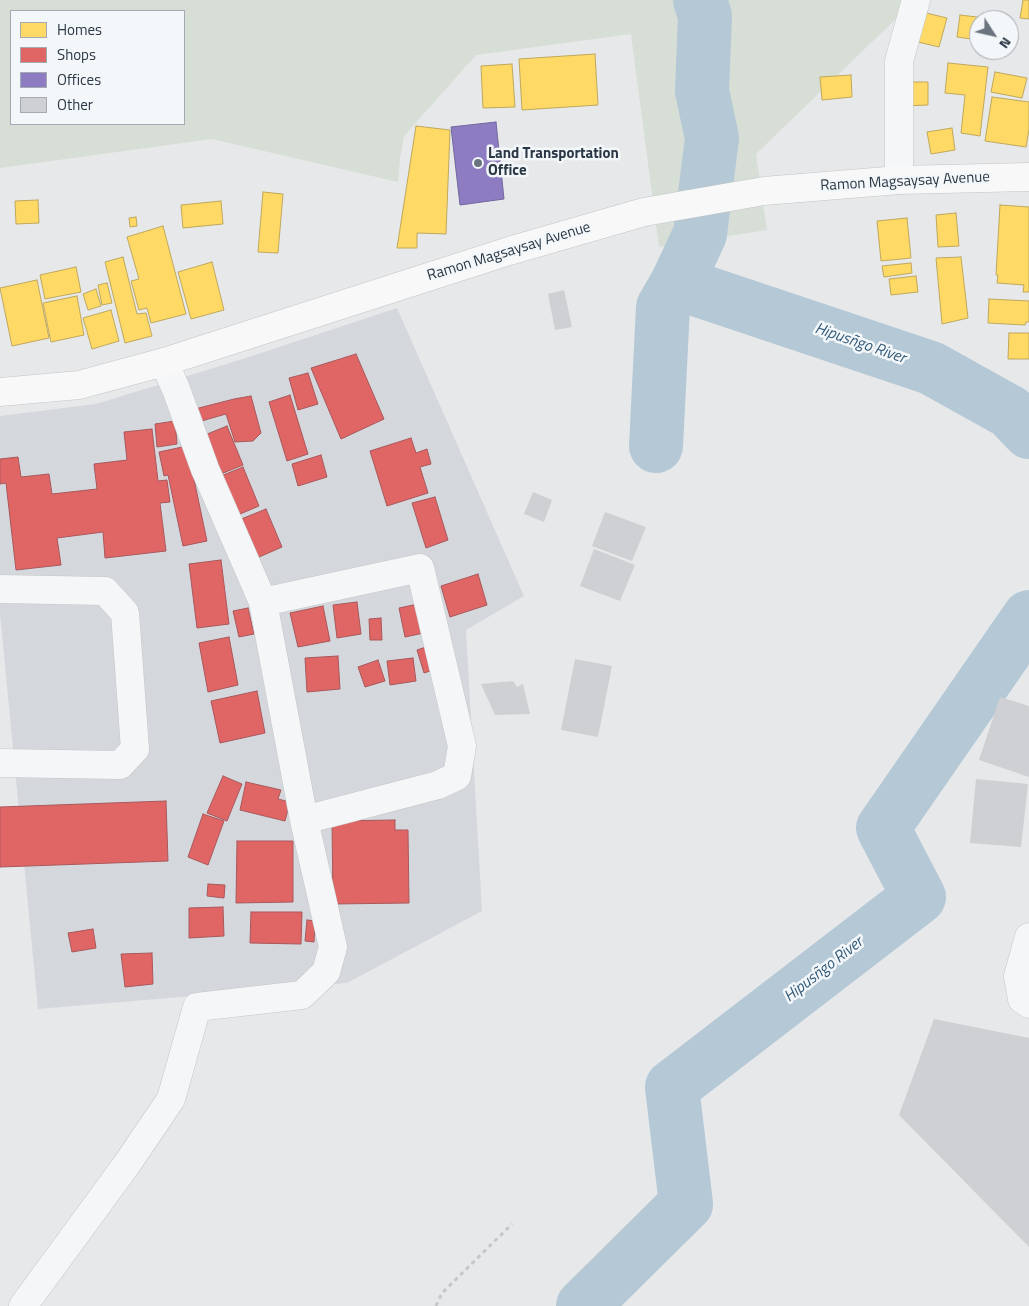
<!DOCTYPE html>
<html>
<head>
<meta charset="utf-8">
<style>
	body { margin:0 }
	#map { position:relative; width:1029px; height:1306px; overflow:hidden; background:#e6e8ea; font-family:"Titillium Web",sans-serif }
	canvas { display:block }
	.legend { position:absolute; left:10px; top:10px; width:175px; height:115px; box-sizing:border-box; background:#f4f7f9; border:1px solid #a3aab1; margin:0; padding:6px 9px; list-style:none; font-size:15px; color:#2a3745 }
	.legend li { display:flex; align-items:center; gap:10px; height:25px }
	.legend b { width:25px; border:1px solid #a3aab1 }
	.north { position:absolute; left:969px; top:10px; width:50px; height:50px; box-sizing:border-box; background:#f4f7f9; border:1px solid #a3aab1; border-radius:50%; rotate:125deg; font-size:14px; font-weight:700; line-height:20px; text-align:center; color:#2a3745 }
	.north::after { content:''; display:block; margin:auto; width:18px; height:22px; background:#6c757f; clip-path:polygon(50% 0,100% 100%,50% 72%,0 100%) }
</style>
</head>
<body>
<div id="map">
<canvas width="1029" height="1306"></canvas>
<ul class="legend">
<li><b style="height:14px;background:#ffd966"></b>Homes</li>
<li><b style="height:14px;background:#e06666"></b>Shops</li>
<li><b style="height:14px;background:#8e7cc3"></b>Offices</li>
<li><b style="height:14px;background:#ced0d3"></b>Other</li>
</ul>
<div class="north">N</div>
</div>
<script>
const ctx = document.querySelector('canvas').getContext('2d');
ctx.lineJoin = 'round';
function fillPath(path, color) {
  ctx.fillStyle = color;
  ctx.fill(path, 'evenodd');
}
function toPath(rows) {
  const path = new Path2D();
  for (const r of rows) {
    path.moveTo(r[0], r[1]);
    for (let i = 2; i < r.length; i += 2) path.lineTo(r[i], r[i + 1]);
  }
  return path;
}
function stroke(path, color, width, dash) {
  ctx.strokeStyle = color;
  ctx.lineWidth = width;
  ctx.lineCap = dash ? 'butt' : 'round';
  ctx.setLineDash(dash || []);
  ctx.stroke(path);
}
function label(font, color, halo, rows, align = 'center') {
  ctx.font = font + ' "Titillium Web",sans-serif';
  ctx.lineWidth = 5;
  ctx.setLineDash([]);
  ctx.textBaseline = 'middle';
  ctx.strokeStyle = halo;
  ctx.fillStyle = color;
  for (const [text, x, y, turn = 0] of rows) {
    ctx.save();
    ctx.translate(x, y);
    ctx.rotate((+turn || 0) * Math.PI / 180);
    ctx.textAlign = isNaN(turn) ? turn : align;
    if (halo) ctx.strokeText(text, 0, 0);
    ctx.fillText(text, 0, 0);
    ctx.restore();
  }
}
const built = toPath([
	[397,308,524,596,466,630,482,911,347,983,38,1009,0,613,0,416,96,404,246,358]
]);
const green = toPath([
	[0,0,907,0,903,12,756,154,767,230,659,247,631,34,476,55,404,136,400,159,398,182,212,139,0,168],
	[11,11,184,11,184,124,11,124]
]);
const homes = toPath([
	[1023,0,1029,0,1029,19,1020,18,1023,0],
	[926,13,947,18,939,47,918,42,926,13],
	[960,15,985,18,985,20,979,20,979,40,957,37,960,15],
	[595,54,598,105,522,110,519,59,595,54],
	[948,63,988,67,980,136,961,133,965,95,945,93,948,63],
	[512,64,515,107,483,108,481,66,512,64],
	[995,72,1027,78,1022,98,991,92,995,72],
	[851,75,852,97,822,100,820,77,851,75],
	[903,82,928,82,928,105,903,106,903,82],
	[992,97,1029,102,1029,129,1026,147,985,141,992,97],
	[416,126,450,130,446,234,417,233,417,248,397,248,416,126],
	[952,128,955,150,931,154,927,132,952,128],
	[263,192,283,194,278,253,258,252,263,192],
	[38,200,39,223,16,224,15,201,38,200],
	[221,201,223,224,183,228,181,205,221,201],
	[1000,205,1029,207,1029,292,1023,292,1024,285,997,283,998,275,996,275,1000,205],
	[956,213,959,246,938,247,936,215,956,213],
	[136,217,137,226,130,227,129,218,136,217],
	[907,218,911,258,881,261,877,221,907,218],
	[163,226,186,314,151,323,147,308,139,310,131,281,139,279,127,237,163,226],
	[123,257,137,314,146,313,152,336,125,343,105,262,123,257],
	[961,257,968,318,942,324,936,258,961,257],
	[212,262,224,310,191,319,178,272,212,262],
	[911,263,912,273,884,277,882,266,911,263],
	[76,267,81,292,45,299,40,275,76,267],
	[916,276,918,292,891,295,889,279,916,276],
	[37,280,49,338,12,346,0,288,37,280],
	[107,283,112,303,102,305,98,285,107,283],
	[96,289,101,306,88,310,83,294,96,289],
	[77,296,84,335,51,342,43,303,77,296],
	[989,299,1029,301,1029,322,1026,322,1025,325,988,323,989,299],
	[111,310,119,341,92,349,83,318,111,310],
	[1009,333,1029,333,1029,359,1008,359,1009,333]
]);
const shops = toPath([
	[356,354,384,419,341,439,311,368,356,354],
	[308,373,318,404,298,410,289,378,308,373],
	[290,395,308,454,287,461,269,402,290,395],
	[251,396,261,433,253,441,235,442,226,414,198,422,195,409,234,399,251,396],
	[175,421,177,444,157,447,155,424,175,421],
	[227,426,243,465,211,478,195,439,227,426],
	[152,429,158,481,167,480,170,502,160,503,166,551,105,558,103,532,57,538,61,565,16,570,6,483,0,484,0,459,18,457,21,477,49,474,52,494,97,489,94,464,127,460,124,432,152,429],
	[411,438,416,453,427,449,431,464,420,467,428,493,387,506,370,451,411,438],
	[187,446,207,541,183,546,168,475,164,476,159,452,187,446],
	[321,455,327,477,298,486,292,464,321,455],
	[243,467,259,506,233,517,216,478,243,467],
	[435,497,448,540,426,548,412,503,435,497],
	[266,509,282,547,250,561,234,522,266,509],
	[221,560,229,624,197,628,189,564,221,560],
	[478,574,487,605,450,617,441,586,478,574],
	[357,602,361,634,337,638,333,605,357,602],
	[418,604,424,633,405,637,399,608,418,604],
	[323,606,330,641,298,647,290,613,323,606],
	[248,608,254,634,239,637,233,611,248,608],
	[381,618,382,640,370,640,369,619,381,618],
	[229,637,238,685,208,692,199,643,229,637],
	[432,645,439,668,424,673,417,650,432,645],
	[338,656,340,689,307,692,305,658,338,656],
	[413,658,416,681,390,685,387,661,413,658],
	[378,660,385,681,365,687,358,667,378,660],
	[257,691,265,733,220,743,211,701,257,691],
	[223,776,242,784,227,821,207,813,223,776],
	[246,782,281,790,278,799,290,802,285,821,240,810,246,782],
	[166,801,168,861,0,867,0,807,166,801],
	[203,814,224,821,208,865,188,857,203,814],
	[395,820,395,830,408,830,409,903,333,904,332,821,395,820],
	[237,841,293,841,293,902,236,903,237,841],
	[208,884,225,885,224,898,207,896,208,884],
	[223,907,224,936,189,938,189,908,223,907],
	[251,912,302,912,301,944,250,943,251,912],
	[307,920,315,921,314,942,305,941,307,920],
	[93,929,96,948,72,952,68,933,93,929],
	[152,953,153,984,125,987,121,954,152,953]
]);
const offices = toPath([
	[496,122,504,199,460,205,451,127,496,122]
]);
const river = toPath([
	[677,283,931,368,1010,412,1029,432],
	[656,446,663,307,677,283,700,234,712,138,702,91,705,16,700,0],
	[583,1306,686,1204,672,1087,919,897,883,828,1029,617]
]);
const building = toPath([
	[564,290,572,327,555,330,548,294],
	[533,492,552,500,544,522,524,514],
	[605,512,646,527,632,561,592,546],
	[594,549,635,565,620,601,580,586],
	[575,659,612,666,598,737,561,730],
	[513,681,517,687,523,684,530,714,495,715,481,684],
	[1000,697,1029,706,1029,777,979,760],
	[976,779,1028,784,1021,847,970,843],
	[934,1019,1029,1038,1029,1247,899,1115]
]);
const path = toPath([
	[436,1306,442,1293,512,1224]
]);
const minor = toPath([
	[899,180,899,61,916,0],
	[0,589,105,591,125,613,135,749,120,765,0,763],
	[263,602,420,568,462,746,457,776,438,785,304,820],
	[1029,937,1018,976,1022,999,1029,1004],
	[23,1306,127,1164,171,1099,197,1007,302,995,326,972,333,947,304,820,263,602,205,469,176,389,164,362]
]);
const major = toPath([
	[0,392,79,385,164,362,509,251,644,212,764,191,899,180,1029,177]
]);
const markers = [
	[478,163,5,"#6c757f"]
];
const poiNames = [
	["Land Transportation",488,154],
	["Office",488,171]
];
const streetNames = [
	["Ramon Magsaysay Avenue",905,182,-3],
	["Ramon Magsaysay Avenue",509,252,-17]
];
const waterNames = [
	["Hipusñgo River",860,344,19],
	["Hipusñgo River",824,970,-38]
];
fillPath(built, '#d4d8dd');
fillPath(green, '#d7ded6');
fillPath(homes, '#ffd966');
stroke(homes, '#bfa85c', 1);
fillPath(shops, '#e06666');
stroke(shops, '#a9585c', 1);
fillPath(offices, '#8e7cc3');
stroke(offices, '#70679d', 1);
stroke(river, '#b4c8d6', 54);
fillPath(building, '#ced0d3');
stroke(minor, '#c4c6c8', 29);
stroke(major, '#c1c5c8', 29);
stroke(path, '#c4c7ca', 3, [4, 4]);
stroke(minor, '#f5f6f7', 28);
stroke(major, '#f8f8f8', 28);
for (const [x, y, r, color] of markers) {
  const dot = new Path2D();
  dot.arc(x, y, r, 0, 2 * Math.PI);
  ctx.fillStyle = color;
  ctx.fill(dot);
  stroke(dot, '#f4f7f9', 2);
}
label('bold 15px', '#2a3745', '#f4f7f9', poiNames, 'left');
label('15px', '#2a3745', '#f4f7f9', streetNames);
label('italic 16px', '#325b7b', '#f4f7f9', waterNames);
</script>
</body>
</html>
